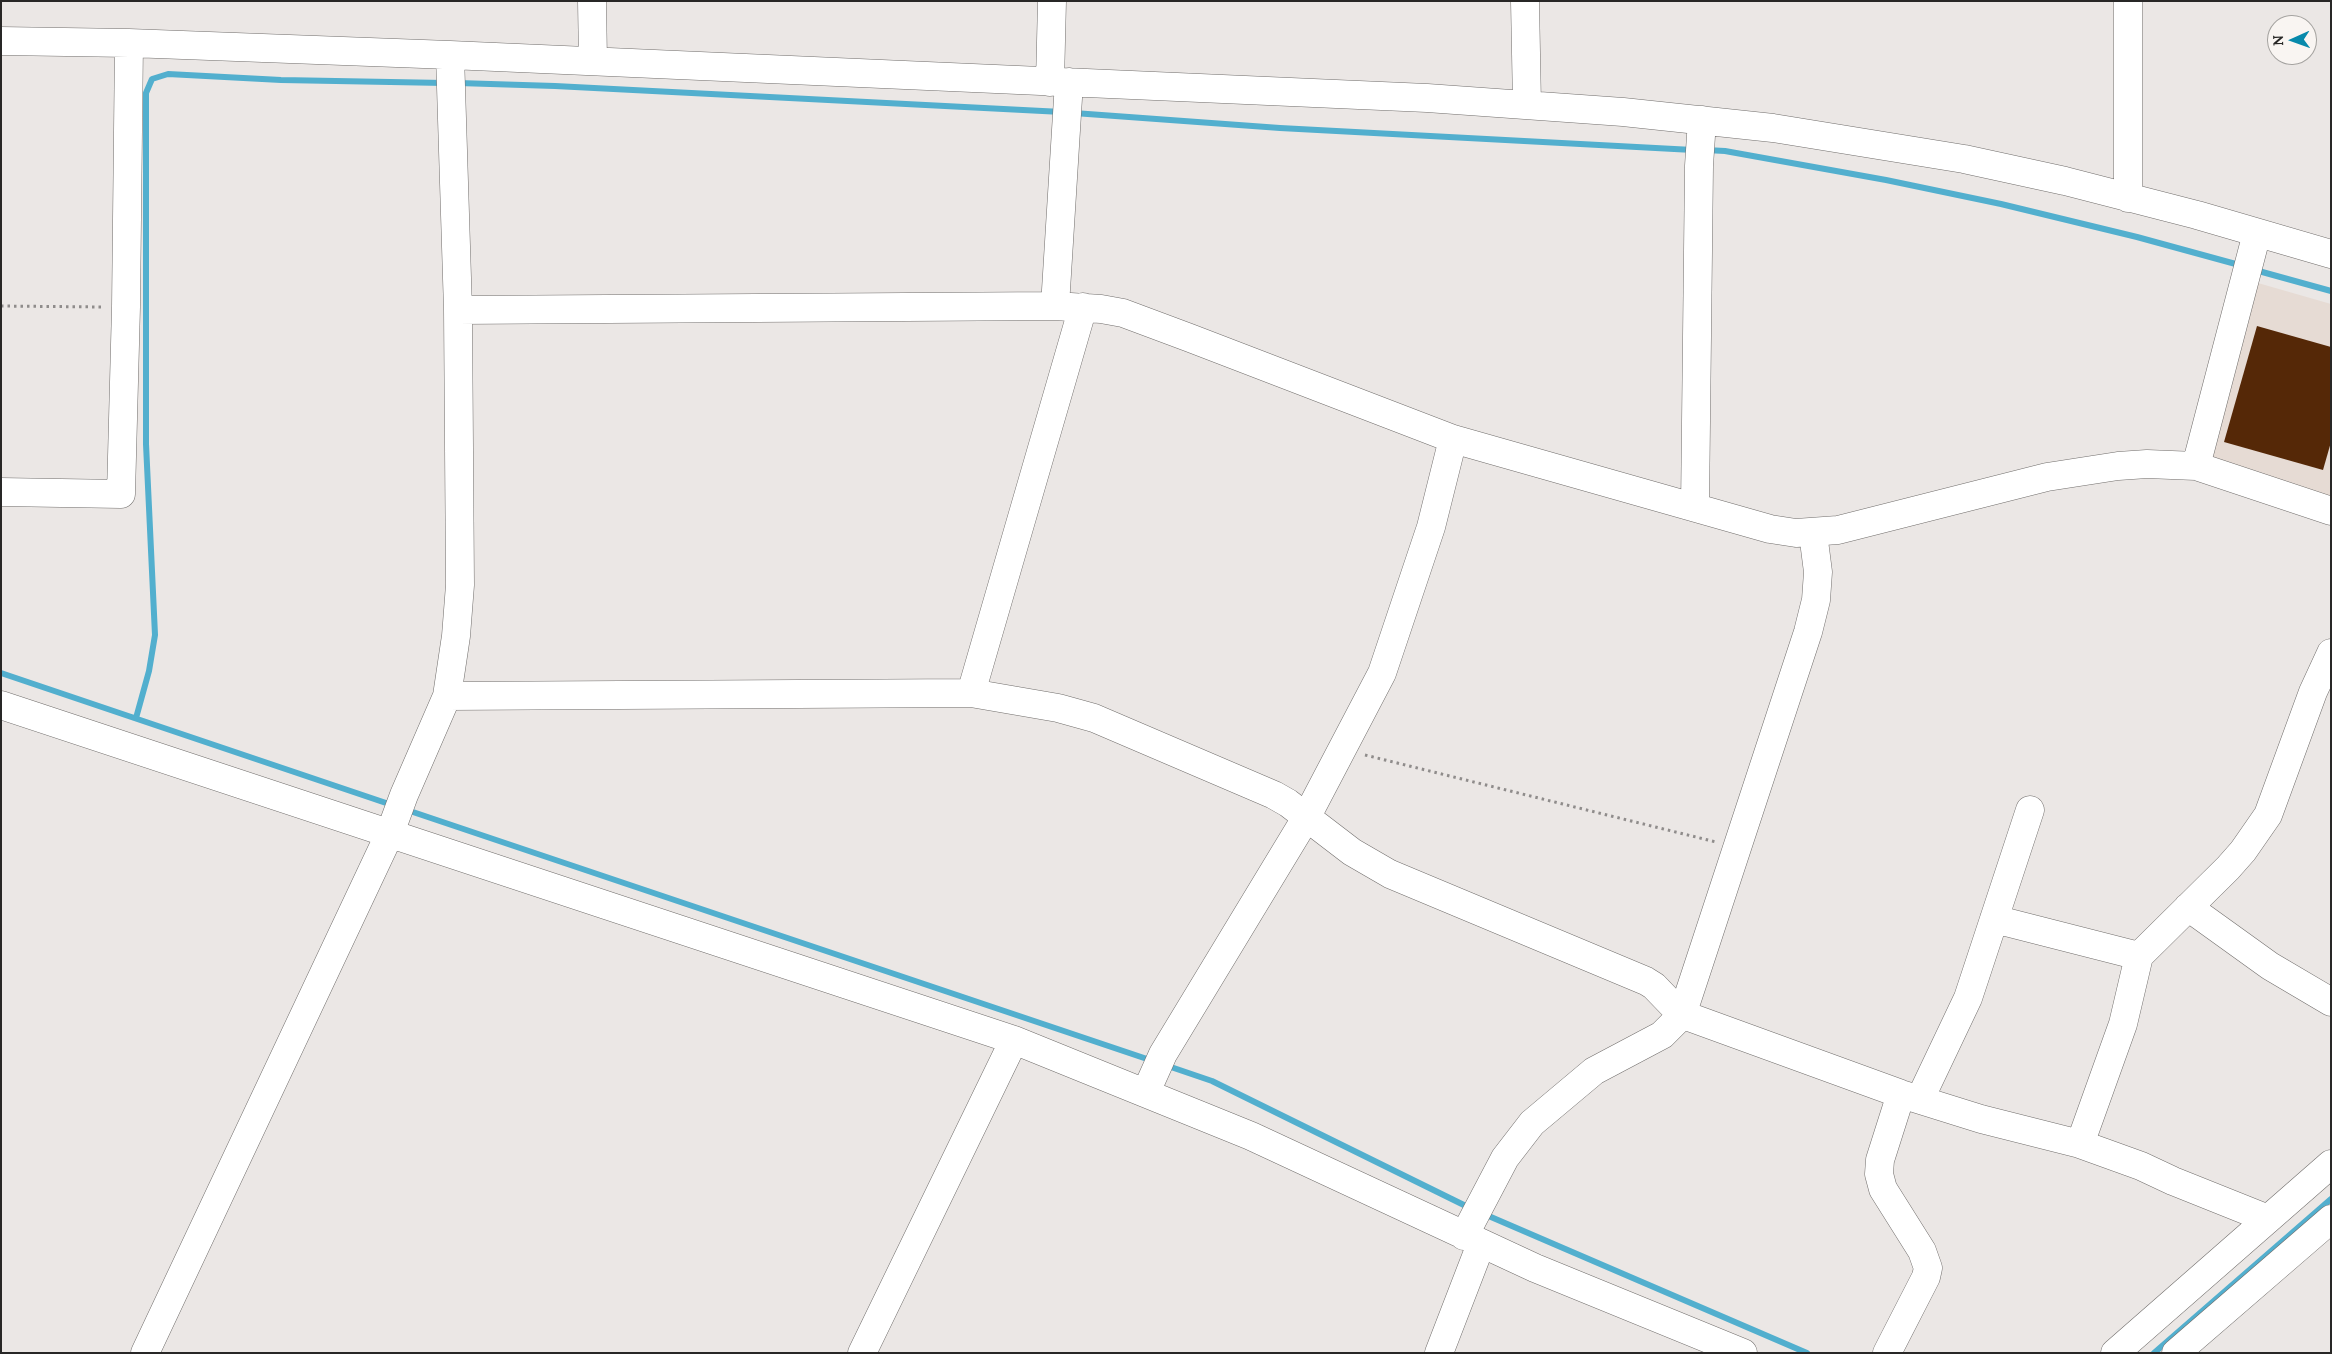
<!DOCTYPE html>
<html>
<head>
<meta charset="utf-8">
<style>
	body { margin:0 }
	#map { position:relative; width:2332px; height:1354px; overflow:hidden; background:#ebe7e5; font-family:Lora,serif }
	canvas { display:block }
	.frame { position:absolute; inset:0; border:2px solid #282726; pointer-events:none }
	.north { position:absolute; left:2267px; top:15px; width:50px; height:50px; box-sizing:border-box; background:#f9f5f2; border:1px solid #a5a3a0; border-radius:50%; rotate:268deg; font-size:14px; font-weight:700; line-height:20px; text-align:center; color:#282726 }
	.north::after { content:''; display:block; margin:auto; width:18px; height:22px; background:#0789ab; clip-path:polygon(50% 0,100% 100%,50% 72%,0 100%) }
</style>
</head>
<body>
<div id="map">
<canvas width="2332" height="1354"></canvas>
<div class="frame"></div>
<div class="north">N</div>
</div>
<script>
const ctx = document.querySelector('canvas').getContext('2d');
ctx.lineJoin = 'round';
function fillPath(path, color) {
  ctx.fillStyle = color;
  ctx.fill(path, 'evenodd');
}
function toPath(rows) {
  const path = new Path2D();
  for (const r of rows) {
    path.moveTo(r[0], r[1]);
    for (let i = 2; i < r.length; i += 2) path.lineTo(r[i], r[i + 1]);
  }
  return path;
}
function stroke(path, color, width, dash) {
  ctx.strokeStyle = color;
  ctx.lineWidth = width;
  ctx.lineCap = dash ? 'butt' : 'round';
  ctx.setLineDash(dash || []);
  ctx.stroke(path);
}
const built = toPath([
	[2251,281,2331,304,2331,498,2209,456]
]);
const stream = toPath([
	[458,83,555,86,1062,112],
	[1074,113,1280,128,1693,150],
	[1706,150,1725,151,1886,180,2001,204,2137,237,2243,266],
	[2255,270,2331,291],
	[1,673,392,805],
	[136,718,149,671,155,635,146,444,146,93,152,79,168,74,281,80,445,83],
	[404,809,1153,1061],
	[1165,1065,1212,1081,1472,1209],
	[1484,1214,1807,1353],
	[2154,1353,2331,1199]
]);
const building = toPath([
	[2257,326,2331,347,2331,442,2323,470,2224,442]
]);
const path = toPath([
	[1,306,103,307],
	[1365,755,1716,842]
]);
const minor = toPath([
	[592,1,593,61],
	[1525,1,1527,105],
	[2128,1,2128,198],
	[1,41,129,43,450,55,1427,98,1623,112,1773,128,1964,159,2065,181,2197,215,2331,254],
	[1050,82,1052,1],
	[1055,306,1069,82],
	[458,310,1055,306,1101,309,1123,313,1190,338,1453,439,1770,529,1796,533,1838,530,2047,477,2118,466,2147,464,2196,466,2331,511],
	[2196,466,2257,233],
	[1,492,121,494,126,307,129,43],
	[1695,507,1699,166,1702,120],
	[971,693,1083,307],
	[447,696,971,693,1058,708,1094,718,1274,795,1288,803,1352,852,1390,874,1646,981,1654,986,1681,1014,1901,1094,1981,1119,2080,1144,2123,1024,2139,956],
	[1,705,1014,1040,1251,1136,1535,1268,1743,1353],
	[2188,907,2270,966,2331,1002],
	[1994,919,2139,956,2228,868,2243,851,2268,815,2313,692,2331,653],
	[1146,1092,1163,1054,1306,818,1382,673,1431,527,1453,439],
	[1920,1099,1968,998,2030,810],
	[2080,1144,2141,1166,2173,1181,2268,1219],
	[1464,1236,1505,1158,1532,1123,1594,1071,1662,1035,1677,1020,1685,1006,1808,632,1816,600,1818,572,1813,533],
	[145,1353,390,833,404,795,447,696,456,636,460,585,458,310,450,55],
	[862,1353,1014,1040],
	[1439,1353,1481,1244],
	[1887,1353,1926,1277,1928,1268,1922,1251,1883,1189,1879,1174,1880,1160,1901,1094],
	[2115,1353,2331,1164],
	[2176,1353,2331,1219]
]);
fillPath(built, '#e6dbd4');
stroke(stream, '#52afce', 6);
fillPath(building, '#552807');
stroke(minor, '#716e6c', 29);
stroke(path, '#8f8c8b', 3, [2.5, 4]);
stroke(minor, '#fff', 28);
</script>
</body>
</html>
